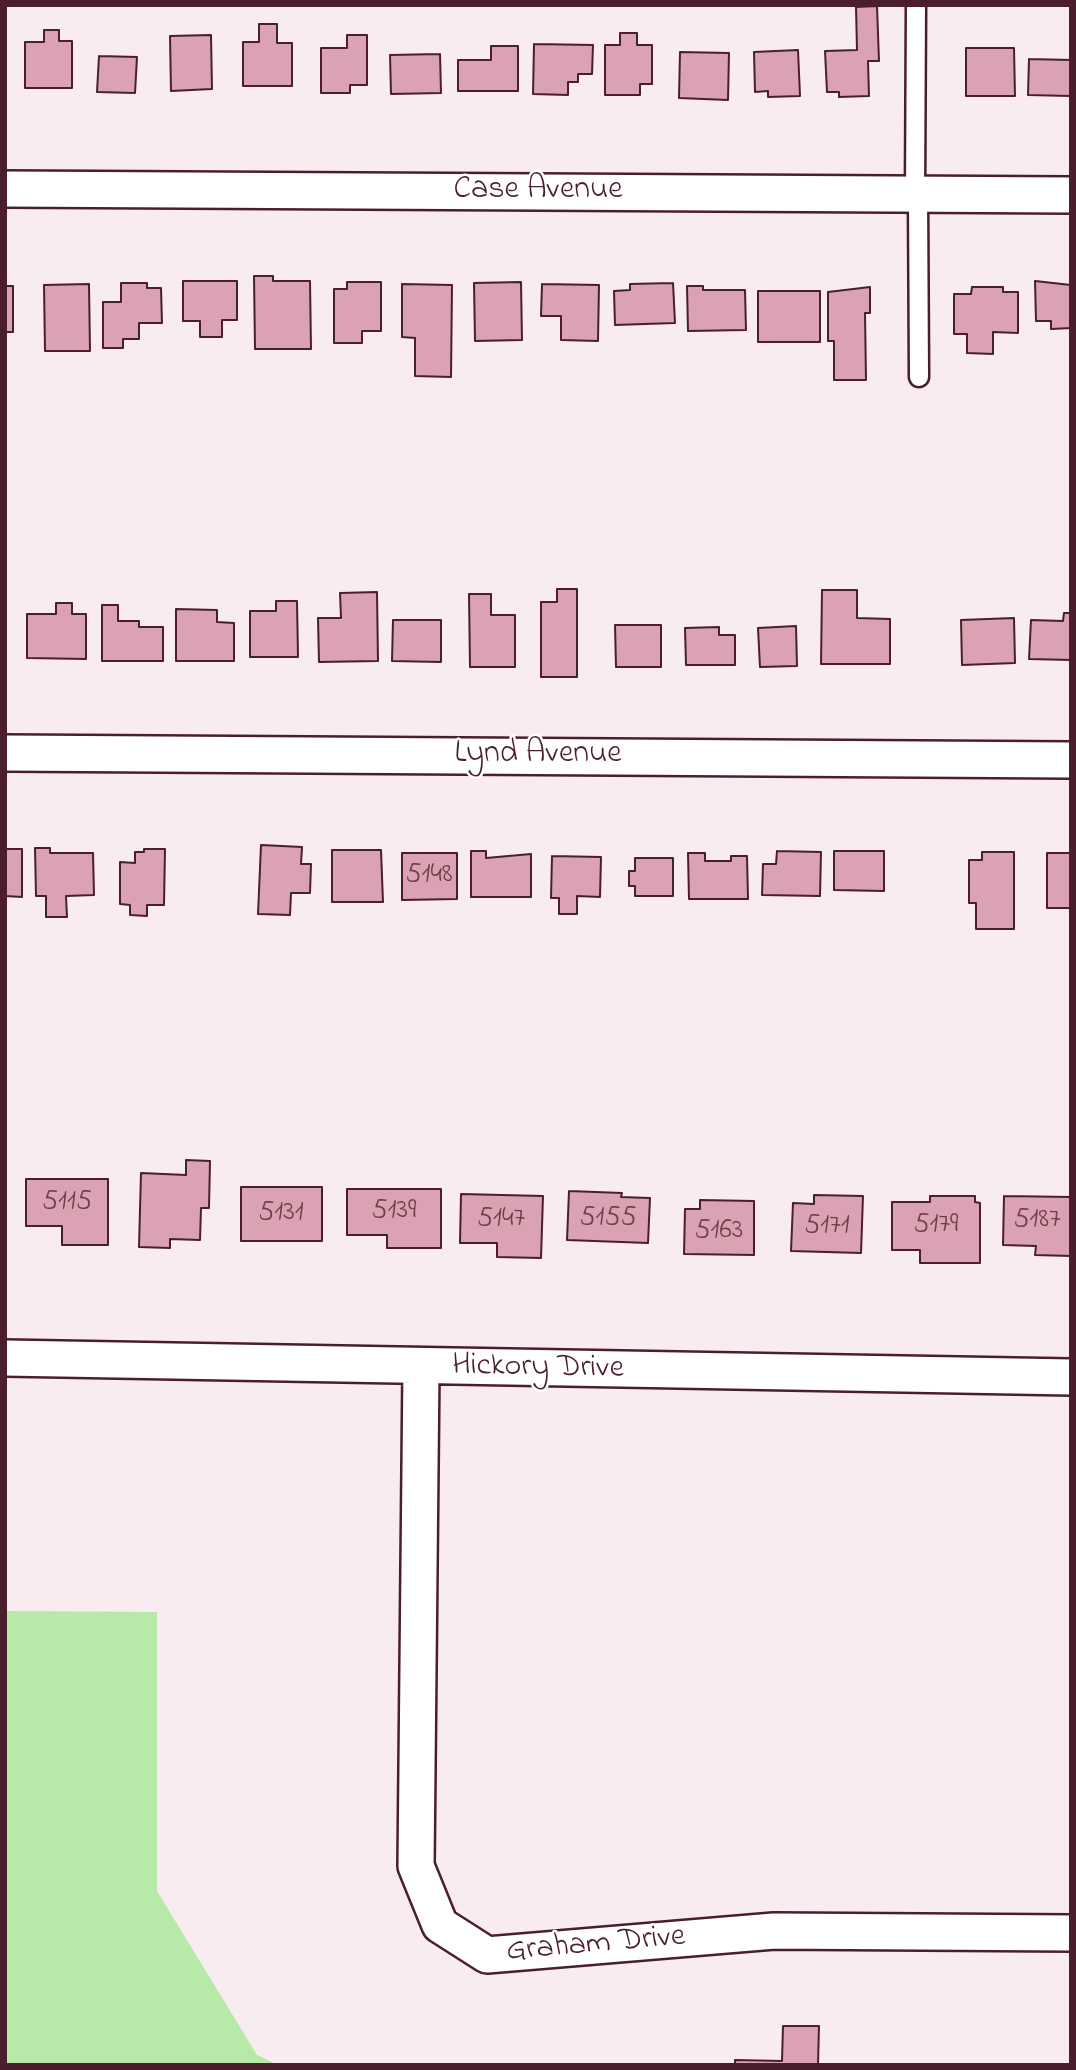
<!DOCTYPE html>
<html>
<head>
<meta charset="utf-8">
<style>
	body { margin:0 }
	#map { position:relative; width:1076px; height:2070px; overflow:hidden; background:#f8ecf0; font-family:"Indie Flower",sans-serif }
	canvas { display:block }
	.frame { position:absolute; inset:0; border:7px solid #4a1f2b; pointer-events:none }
</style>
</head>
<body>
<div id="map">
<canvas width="1076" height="2070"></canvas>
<div class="frame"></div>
</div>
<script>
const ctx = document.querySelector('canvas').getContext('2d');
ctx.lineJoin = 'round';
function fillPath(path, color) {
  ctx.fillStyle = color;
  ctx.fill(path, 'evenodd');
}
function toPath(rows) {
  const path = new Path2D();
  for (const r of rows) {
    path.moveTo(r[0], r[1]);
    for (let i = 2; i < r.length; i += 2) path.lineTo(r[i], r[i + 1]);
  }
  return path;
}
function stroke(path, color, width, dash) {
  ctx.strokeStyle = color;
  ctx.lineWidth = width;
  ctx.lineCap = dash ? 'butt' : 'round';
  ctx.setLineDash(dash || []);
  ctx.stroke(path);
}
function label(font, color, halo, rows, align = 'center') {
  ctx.font = font + ' "Indie Flower",sans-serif';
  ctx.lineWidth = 5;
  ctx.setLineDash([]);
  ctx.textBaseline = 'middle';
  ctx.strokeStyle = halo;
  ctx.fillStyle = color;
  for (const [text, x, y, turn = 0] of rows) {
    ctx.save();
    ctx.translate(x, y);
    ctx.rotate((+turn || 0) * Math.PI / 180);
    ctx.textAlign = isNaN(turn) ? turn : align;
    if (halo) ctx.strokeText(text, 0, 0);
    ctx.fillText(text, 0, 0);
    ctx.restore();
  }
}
const green = toPath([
	[5,1611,157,1612,157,1891,257,2055,278,2065,5,2065]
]);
const building = toPath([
	[877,6,879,61,868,61,869,96,839,97,839,92,827,92,825,51,857,50,856,7,877,6],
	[259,24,277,24,277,43,292,43,292,86,243,86,243,42,259,42,259,24],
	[44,30,59,30,59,41,72,41,72,88,25,88,25,42,44,42,44,30],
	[620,33,637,33,637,45,652,45,652,84,640,84,640,95,605,95,605,45,620,45,620,33],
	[211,35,212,89,171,91,170,36,211,35],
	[347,35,367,35,367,85,350,85,350,93,321,93,321,48,347,48,347,35],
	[534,44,593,45,592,74,578,74,578,82,568,82,568,95,533,94,534,44],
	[491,46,518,46,518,91,458,91,458,60,491,60,491,46],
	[966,48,1014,48,1015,96,966,96,966,48],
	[798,50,800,96,768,97,768,91,755,92,754,52,798,50],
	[680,52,729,53,728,100,679,98,680,52],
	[440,54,441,93,391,94,390,55,440,54],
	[99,56,137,57,135,93,97,92,99,56],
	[1029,59,1071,60,1071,102,1070,96,1028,95,1029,59],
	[254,276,273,276,273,281,310,281,311,349,255,349,254,276],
	[183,281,237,281,237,320,222,320,222,337,200,337,200,321,183,321,183,281],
	[1035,281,1071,285,1071,328,1051,329,1051,321,1036,321,1035,281],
	[347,282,381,282,381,331,362,331,362,343,334,343,334,289,347,289,347,282],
	[521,282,522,340,475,341,474,283,521,282],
	[121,283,147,283,147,288,161,288,162,323,139,323,139,339,123,339,123,348,103,348,103,302,121,302,121,283],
	[673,283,675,323,615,325,614,291,630,290,630,284,673,283],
	[89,284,90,351,45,351,44,285,89,284],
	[402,284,452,285,451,377,415,376,415,338,402,337,402,284],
	[542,284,599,285,598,341,561,340,561,316,541,316,542,284],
	[5,286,13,286,13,332,5,332,5,286],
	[687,286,703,286,703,290,745,290,746,330,688,331,687,286],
	[870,287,870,313,865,313,866,380,834,380,834,341,828,341,828,292,870,287],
	[972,287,1003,287,1003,292,1018,292,1018,333,993,332,993,354,967,353,967,334,954,334,954,294,971,294,972,287],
	[758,291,820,291,820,342,758,342,758,291],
	[557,589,577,589,577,677,541,677,541,602,557,602,557,589],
	[822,590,857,590,857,618,890,619,890,664,821,664,822,590],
	[377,592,378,661,319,662,318,618,341,618,340,593,377,592],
	[469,594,491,594,491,615,515,615,515,667,470,667,469,594],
	[276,601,297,601,298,657,250,657,250,611,276,611,276,601],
	[56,603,72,603,72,614,86,614,86,659,27,658,27,614,56,614,56,603],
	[102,605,118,605,118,621,139,621,139,627,163,627,163,661,102,661,102,605],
	[176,609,217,610,217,622,234,623,234,661,176,661,176,609],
	[1064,613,1071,613,1071,660,1029,659,1031,620,1063,621,1064,613],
	[1014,618,1015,663,962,665,961,620,1014,618],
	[393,620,441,620,441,662,392,661,393,620],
	[615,625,661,625,661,667,616,667,615,625],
	[796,626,797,666,760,667,758,628,796,626],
	[719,627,719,635,735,635,735,665,686,665,685,628,719,627],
	[261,845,302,847,301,864,311,864,310,893,291,893,290,915,258,914,261,845],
	[35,848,50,848,50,853,93,853,94,895,66,896,67,917,46,917,46,896,36,896,35,848],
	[5,849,22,849,22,897,5,896,5,849],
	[144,849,165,849,164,905,147,905,147,916,130,915,130,905,120,904,120,862,135,863,135,852,144,852,144,849],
	[332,850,381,850,383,902,332,902,332,850],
	[471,851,486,851,486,858,531,854,531,897,471,897,471,851],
	[777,851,821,852,820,896,762,895,763,864,776,864,777,851],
	[834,851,884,851,884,891,834,890,834,851],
	[982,852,1014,852,1014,929,976,929,976,903,969,903,969,860,982,860,982,852],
	[402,853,457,853,457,899,402,900,402,853],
	[688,853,705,853,705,861,731,861,731,856,747,856,748,899,689,899,688,853],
	[1047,853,1071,853,1071,908,1047,908,1047,853],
	[552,856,601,857,600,897,577,896,577,914,559,914,559,898,551,898,552,856],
	[635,858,673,858,673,896,635,896,635,886,629,886,629,871,635,871,635,858],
	[186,1160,210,1161,209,1208,201,1208,200,1240,170,1239,170,1248,139,1247,141,1173,186,1175,186,1160],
	[26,1179,108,1179,108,1245,62,1245,62,1226,26,1226,26,1179],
	[241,1187,322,1187,322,1241,241,1241,241,1187],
	[347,1189,441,1189,441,1248,387,1248,387,1235,347,1235,347,1189],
	[569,1191,622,1193,621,1197,650,1198,648,1243,567,1240,569,1191],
	[461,1194,543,1196,541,1258,497,1257,497,1243,460,1243,461,1194],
	[814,1195,863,1196,861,1253,791,1251,793,1203,814,1204,814,1195],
	[930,1196,975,1196,975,1202,980,1203,980,1263,920,1263,920,1250,892,1250,892,1202,930,1202,930,1196],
	[1004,1196,1071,1197,1071,1256,1035,1255,1036,1246,1003,1245,1004,1196],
	[700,1200,754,1201,754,1255,684,1254,685,1209,700,1209,700,1200],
	[783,2026,819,2026,818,2065,735,2065,735,2060,782,2061,783,2026]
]);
const lane = toPath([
	[915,195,916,5],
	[918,195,919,377]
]);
const street = toPath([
	[5,189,1071,195],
	[5,753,1071,760],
	[5,1358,1071,1377],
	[421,1368,416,1866,440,1925,487,1955,774,1931,1071,1933]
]);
const numberNames = [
	["5148",429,876],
	["5115",67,1203],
	["5139",394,1212],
	["5131",281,1214],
	["5155",608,1219],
	["5147",501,1220],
	["5187",1037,1221],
	["5179",936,1226],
	["5171",827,1227],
	["5163",719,1232]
];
const streetNames = [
	["Case Avenue",538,192],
	["Lynd Avenue",538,756],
	["Hickory Drive",538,1369,1],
	["Graham Drive",596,1946,-5]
];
fillPath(green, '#b7e9a9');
fillPath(building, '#daa2b2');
stroke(building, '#4a1f2b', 2);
stroke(lane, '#4a1f2b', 23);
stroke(street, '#4a1f2b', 40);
stroke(lane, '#fff', 18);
stroke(street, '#fff', 35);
label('28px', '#6e404d', null, numberNames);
label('32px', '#4a1f2b', '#fff', streetNames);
</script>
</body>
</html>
